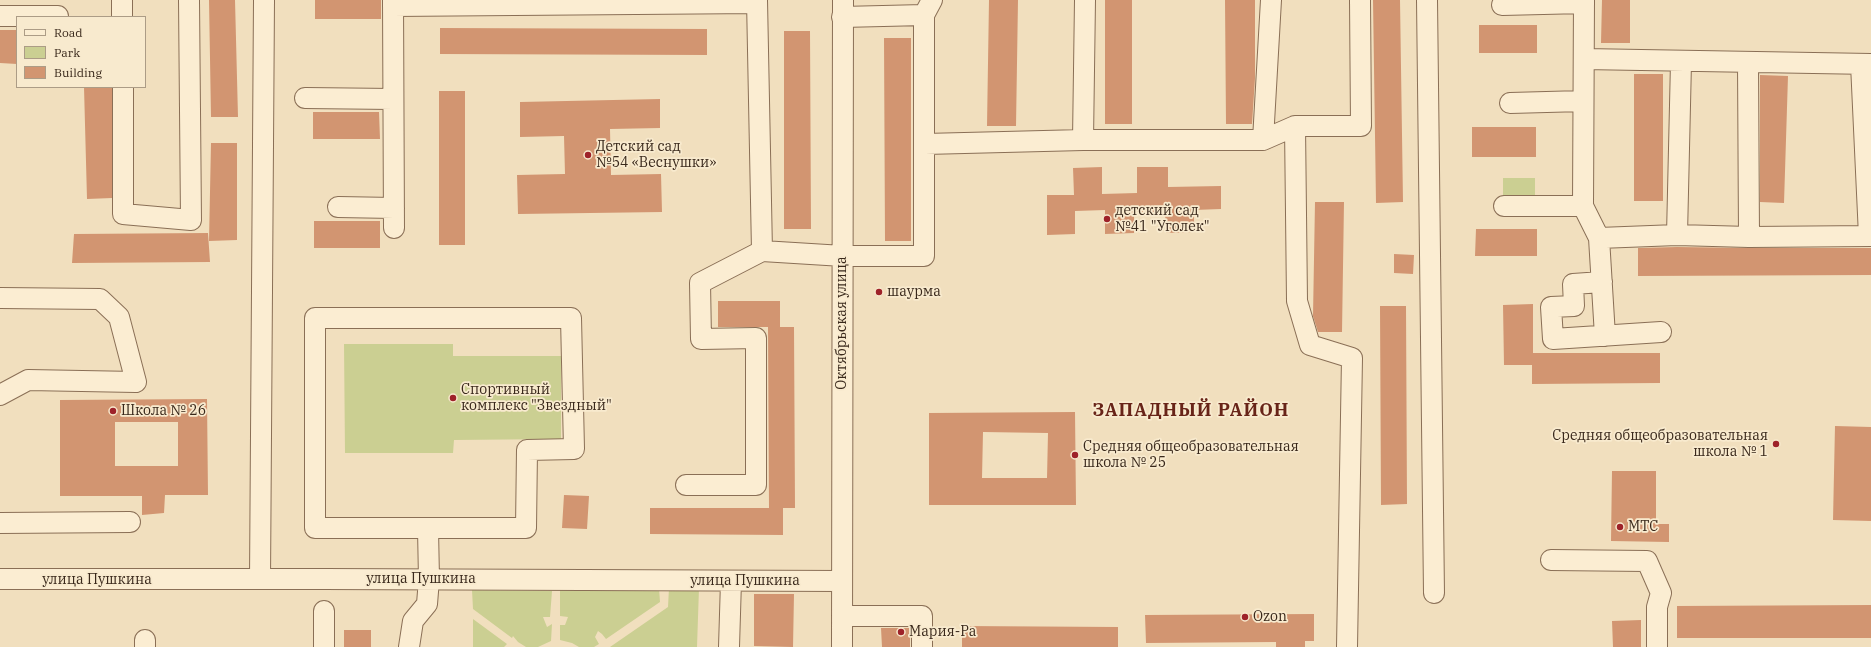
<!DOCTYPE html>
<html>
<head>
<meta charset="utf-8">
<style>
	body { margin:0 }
	#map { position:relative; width:1871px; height:647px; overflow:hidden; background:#f1dfbe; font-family:"IBM Plex Serif",serif }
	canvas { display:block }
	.legend { position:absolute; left:16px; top:16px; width:130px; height:72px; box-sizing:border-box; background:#f8eace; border:1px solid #ac9c86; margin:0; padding:5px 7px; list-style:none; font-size:12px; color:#39281b }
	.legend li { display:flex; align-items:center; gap:8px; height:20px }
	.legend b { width:20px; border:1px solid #ac9c86 }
</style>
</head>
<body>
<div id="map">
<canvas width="1871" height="647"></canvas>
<ul class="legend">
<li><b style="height:5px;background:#fbedd2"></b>Road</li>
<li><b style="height:11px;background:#cbcf92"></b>Park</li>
<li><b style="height:11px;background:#d29571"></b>Building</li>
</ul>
</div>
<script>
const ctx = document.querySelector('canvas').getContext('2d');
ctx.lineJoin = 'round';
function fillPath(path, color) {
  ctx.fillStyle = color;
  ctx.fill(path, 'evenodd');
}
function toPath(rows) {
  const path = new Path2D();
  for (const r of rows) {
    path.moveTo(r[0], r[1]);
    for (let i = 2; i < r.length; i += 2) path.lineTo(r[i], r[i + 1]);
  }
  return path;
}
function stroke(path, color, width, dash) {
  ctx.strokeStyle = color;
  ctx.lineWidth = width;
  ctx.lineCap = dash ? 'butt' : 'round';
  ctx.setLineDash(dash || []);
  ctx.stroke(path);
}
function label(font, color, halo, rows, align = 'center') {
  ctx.font = font + ' "IBM Plex Serif",serif';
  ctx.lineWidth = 3.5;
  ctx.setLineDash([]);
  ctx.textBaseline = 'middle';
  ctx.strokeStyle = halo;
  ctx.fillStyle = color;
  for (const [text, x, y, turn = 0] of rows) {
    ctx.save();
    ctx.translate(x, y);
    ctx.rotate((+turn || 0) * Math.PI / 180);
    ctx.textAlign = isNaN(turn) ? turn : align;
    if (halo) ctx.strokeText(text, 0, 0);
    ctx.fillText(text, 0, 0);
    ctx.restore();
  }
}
const green = toPath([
	[1503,178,1535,178,1535,197,1503,197],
	[344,344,453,344,453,356,561,356,561,439,454,440,453,453,345,453],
	[659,588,660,602,606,639,602,634,598,631,595,637,599,644,594,647,579,647,572,643,560,640,560,625,565,625,568,617,560,616,560,590],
	[669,588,699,588,697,647,610,647,668,607],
	[472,590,552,591,550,617,543,617,547,627,552,624,551,641,538,647,526,647,518,642,513,636,512,638,473,609],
	[473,619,507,644,504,647,473,647]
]);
const building = toPath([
	[209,0,235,0,238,117,211,117],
	[315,0,381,0,381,19,315,19],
	[989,0,1018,0,1016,126,987,126],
	[1105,0,1132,0,1132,124,1105,124],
	[1225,0,1255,0,1255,78,1252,124,1226,124],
	[1373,0,1400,0,1403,202,1376,203],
	[1602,0,1630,0,1630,43,1601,43],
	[1479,25,1537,25,1537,53,1479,53],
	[440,28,707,29,707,55,440,54],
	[0,30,17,30,17,64,0,63],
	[784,31,810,31,811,229,784,229],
	[884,38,911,38,911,241,885,241],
	[1634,74,1663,74,1663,201,1634,201],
	[1760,75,1788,76,1784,203,1760,202],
	[84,87,112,87,112,198,87,199],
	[439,91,465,91,465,245,439,245],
	[660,99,660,128,610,129,611,175,661,174,662,212,518,214,517,175,565,174,564,136,520,137,520,102],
	[313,112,379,112,380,139,313,139],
	[1472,127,1536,127,1536,157,1472,157],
	[211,143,237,143,237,240,209,241],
	[1102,167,1102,194,1137,193,1137,167,1168,167,1168,187,1221,186,1221,209,1194,210,1194,232,1166,233,1165,212,1134,212,1134,233,1105,234,1105,210,1075,211,1075,234,1047,235,1047,195,1074,195,1073,168],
	[1315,202,1344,202,1342,332,1318,332,1313,316],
	[314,221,380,221,380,248,314,248],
	[1476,229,1537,229,1537,256,1475,256],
	[208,233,210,262,72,263,74,234],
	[1677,247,1749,248,1871,248,1871,275,1638,276,1638,248],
	[1394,254,1414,255,1413,274,1394,273],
	[718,301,780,301,780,327,794,327,795,508,783,508,783,535,650,534,650,508,769,508,768,327,718,327],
	[1533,304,1533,353,1660,353,1660,383,1532,384,1532,365,1504,365,1503,305],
	[1380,306,1406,306,1407,504,1381,505],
	[207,399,208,495,165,495,164,513,142,515,142,496,60,496,60,400],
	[115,422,178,422,178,466,115,466],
	[1075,412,1076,505,929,505,929,413],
	[983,432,1048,433,1047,478,982,478],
	[1835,426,1871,427,1871,521,1833,520],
	[1612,471,1656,471,1656,524,1669,524,1669,542,1611,541],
	[564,495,589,496,587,529,562,528],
	[754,594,794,594,793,647,754,646],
	[1871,605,1871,638,1677,638,1677,606],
	[1314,614,1314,641,1305,641,1305,647,1276,647,1276,642,1146,643,1145,615],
	[1641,620,1641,647,1613,647,1612,621],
	[962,626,1118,627,1118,647,962,647],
	[881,628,910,628,910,647,882,647],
	[344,630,371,630,371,647,344,647]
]);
const minor = toPath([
	[122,0,122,17],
	[393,0,394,228],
	[757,0,762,251],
	[1427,0,1434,593],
	[1584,0,1583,206,1599,238,1605,336],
	[1502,5,1584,3],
	[393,6,757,3],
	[924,15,932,0],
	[0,16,58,16],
	[1584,59,1871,64],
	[1748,63,1749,237],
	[1861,64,1869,236],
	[123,87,123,214,191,220,189,0],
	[305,98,393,99],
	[1510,103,1583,101],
	[1295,126,1297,301,1310,345,1352,358,1347,647],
	[1083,140,1085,0],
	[1263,140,1271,0],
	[925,144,1083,140,1263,140,1295,126,1361,126,1360,0],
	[1504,206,1583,206],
	[338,207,394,208],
	[1677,235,1681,62],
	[1599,238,1677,235,1749,237,1871,236],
	[1602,282,1573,284,1574,306,1551,307,1553,339,1661,332],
	[0,298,100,299,119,317,136,382,28,380,0,395],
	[315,318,571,318,574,449,527,450,526,528,315,528,315,318],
	[686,485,756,485,756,338,701,339,700,283,762,251,843,256,924,256,924,15,842,17],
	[0,523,130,522],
	[1551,560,1647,561,1661,593,1657,607,1657,647],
	[0,579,324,579,842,581],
	[260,579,264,0],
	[842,616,922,616,922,647],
	[145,640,145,647],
	[324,647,324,611],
	[409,647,413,621,427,604,429,579,428,529],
	[729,647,731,581],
	[842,647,843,0]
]);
const markers = [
	[588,155,4,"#9e2229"],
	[1107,219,4,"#9e2229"],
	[879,292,4,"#9e2229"],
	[453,398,4,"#9e2229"],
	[113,411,4,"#9e2229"],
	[1776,444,4,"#9e2229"],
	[1075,455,4,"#9e2229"],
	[1620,527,4,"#9e2229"],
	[1245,617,4,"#9e2229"],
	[901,632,4,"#9e2229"]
];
const poiNames = [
	["Детский сад",596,147],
	["№54 «Веснушки»",596,163],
	["детский сад",1115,211],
	["№41 \"Уголек\"",1115,227],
	["шаурма",887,292],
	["Спортивный",461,390],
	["комплекс \"Звездный\"",461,406],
	["Школа № 26",121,411],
	["Средняя общеобразовательная",1768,436,"right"],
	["школа № 1",1768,452,"right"],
	["Средняя общеобразовательная",1083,447],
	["школа № 25",1083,463],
	["МТС",1628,527],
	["Ozon",1253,617],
	["Мария-Ра",909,632]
];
const streetNames = [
	["Октябрьская улица",842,323,-90],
	["улица Пушкина",421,579],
	["улица Пушкина",97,580],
	["улица Пушкина",745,581]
];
const districtNames = [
	["ЗАПАДНЫЙ РАЙОН",1191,411]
];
fillPath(green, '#cbcf92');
fillPath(building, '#d29571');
stroke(minor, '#8a6f56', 22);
stroke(minor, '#fbedd2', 20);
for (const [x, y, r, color] of markers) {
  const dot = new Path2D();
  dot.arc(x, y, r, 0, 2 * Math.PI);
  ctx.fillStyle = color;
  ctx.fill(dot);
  stroke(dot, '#f8eace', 1.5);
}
label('14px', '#39281b', '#f8eace', poiNames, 'left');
label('14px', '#39281b', '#f8eace', streetNames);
ctx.letterSpacing = '1px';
label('bold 18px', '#682418', '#f8eace', districtNames);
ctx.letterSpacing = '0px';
</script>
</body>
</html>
